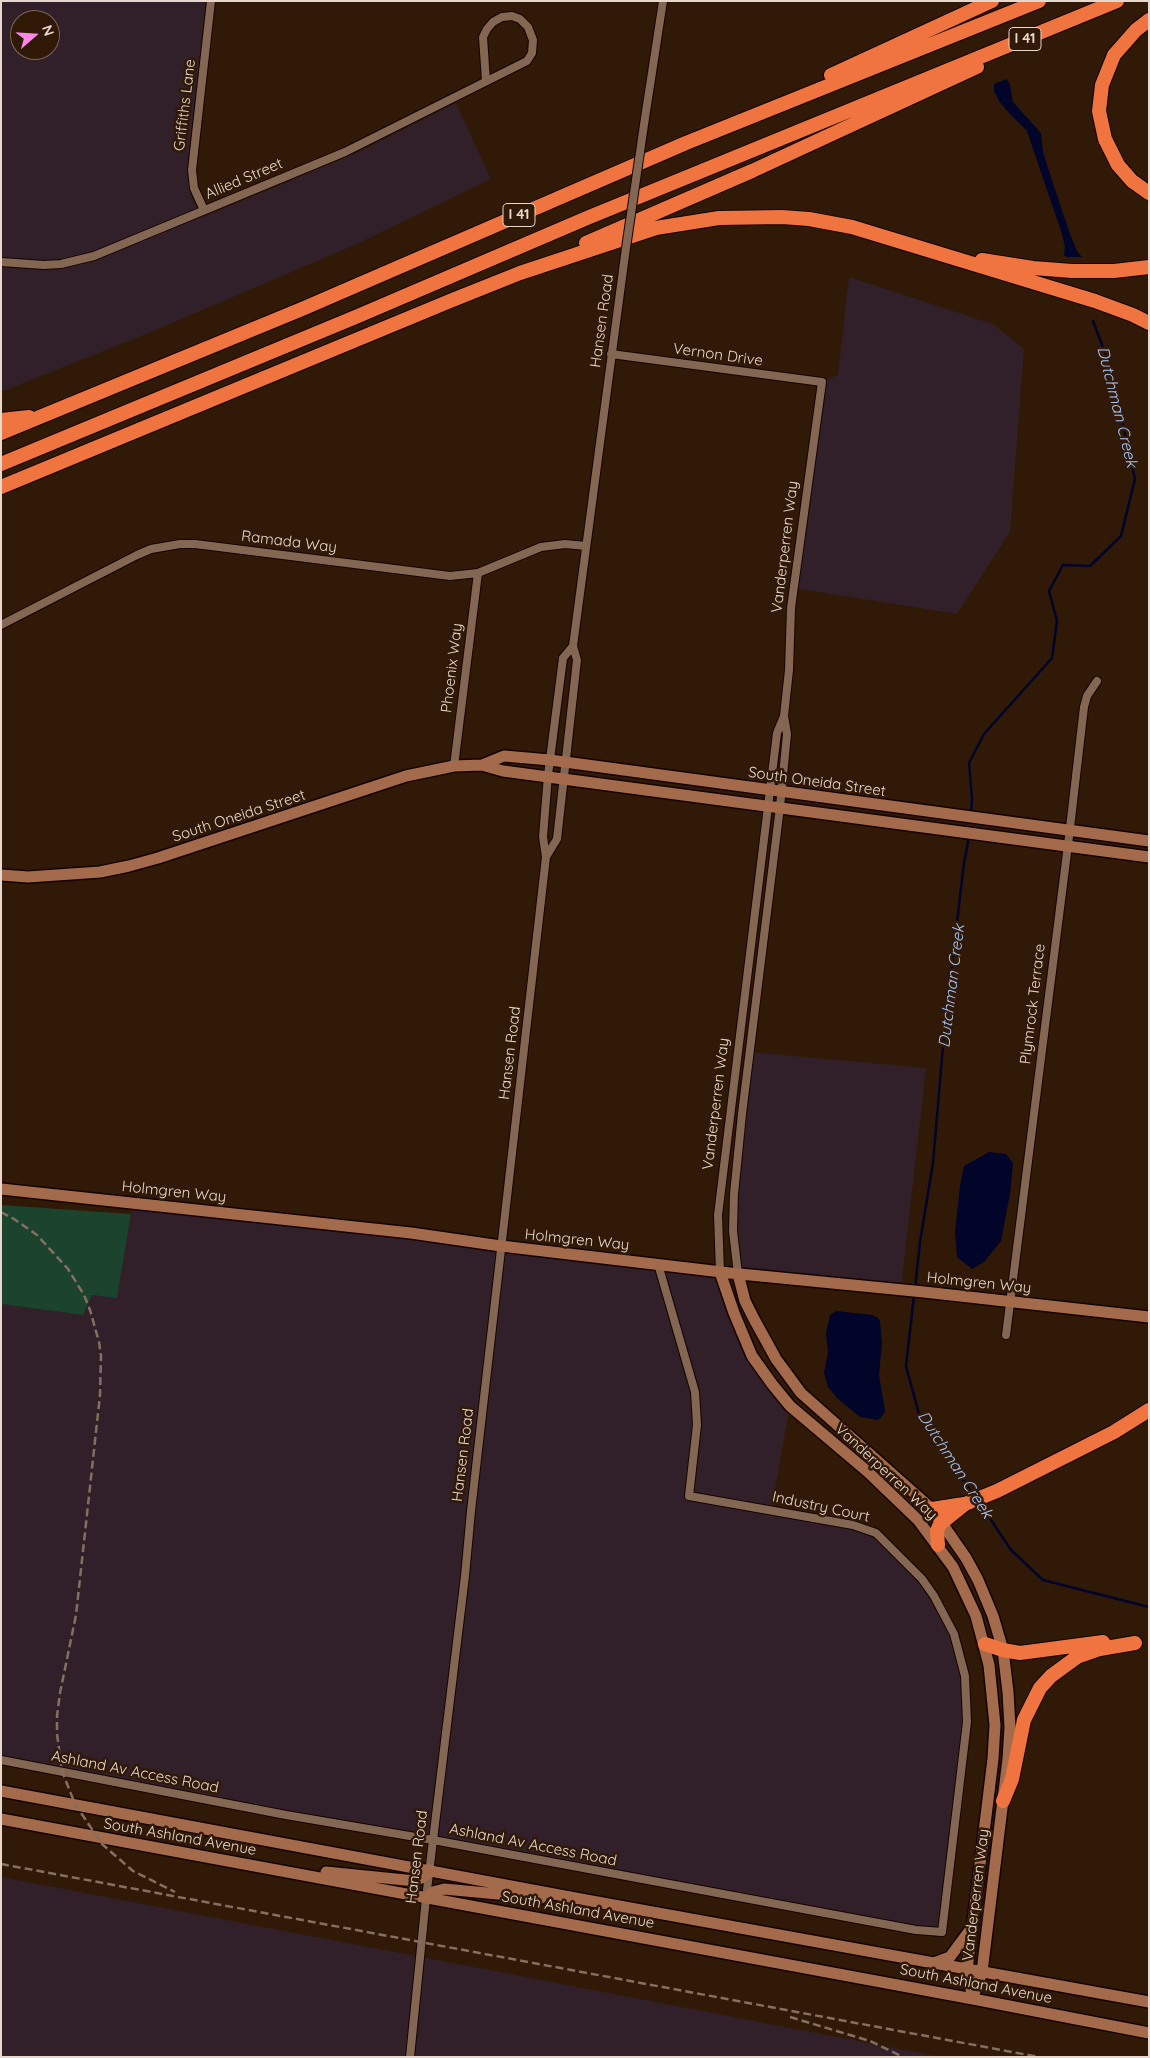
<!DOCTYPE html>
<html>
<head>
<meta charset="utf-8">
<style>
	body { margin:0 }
	#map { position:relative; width:1150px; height:2058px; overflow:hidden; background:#301906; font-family:Quicksand,sans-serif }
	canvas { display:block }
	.frame { position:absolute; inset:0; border:2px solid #e8d7cc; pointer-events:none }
	.north { position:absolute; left:10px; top:10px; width:50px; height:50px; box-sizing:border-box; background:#301906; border:1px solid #7a6555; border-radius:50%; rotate:71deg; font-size:14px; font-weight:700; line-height:20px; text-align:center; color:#e8d7cc }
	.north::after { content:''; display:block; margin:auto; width:18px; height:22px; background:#fb87e6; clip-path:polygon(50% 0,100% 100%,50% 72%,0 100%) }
</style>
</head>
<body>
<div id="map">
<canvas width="1150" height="2058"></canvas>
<div class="frame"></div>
<div class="north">N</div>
</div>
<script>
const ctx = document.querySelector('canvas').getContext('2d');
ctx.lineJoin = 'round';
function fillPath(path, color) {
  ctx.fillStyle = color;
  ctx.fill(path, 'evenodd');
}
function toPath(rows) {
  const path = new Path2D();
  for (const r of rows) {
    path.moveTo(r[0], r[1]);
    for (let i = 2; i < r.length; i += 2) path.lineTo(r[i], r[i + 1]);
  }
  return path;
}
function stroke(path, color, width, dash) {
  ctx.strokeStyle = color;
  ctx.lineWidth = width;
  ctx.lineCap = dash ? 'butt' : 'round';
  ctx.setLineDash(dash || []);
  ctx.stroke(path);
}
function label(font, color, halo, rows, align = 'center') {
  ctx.font = font + ' Quicksand,sans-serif';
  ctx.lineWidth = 5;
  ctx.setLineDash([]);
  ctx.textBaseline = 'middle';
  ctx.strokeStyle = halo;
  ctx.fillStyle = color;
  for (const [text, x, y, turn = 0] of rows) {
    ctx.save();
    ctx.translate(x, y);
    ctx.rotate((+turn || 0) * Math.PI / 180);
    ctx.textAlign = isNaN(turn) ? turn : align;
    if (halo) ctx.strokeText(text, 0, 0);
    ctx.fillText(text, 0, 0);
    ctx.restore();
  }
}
const industrial = toPath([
	[1,1,206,1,187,170,191,196,201,218,359,152,456,103,491,179,357,244,151,332,1,392],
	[20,20,50,20,50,50,20,50],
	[849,277,993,324,1024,349,1010,532,957,614,794,588,822,382,838,375],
	[749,1052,926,1068,901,1290,738,1274,733,1231],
	[133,1203,720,1272,752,1356,790,1406,771,1511,867,1529,895,1550,945,1615,967,1697,942,1932,1,1760,1,1304,83,1315,92,1295,117,1297],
	[1,1877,510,1974,941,2057,1,2057]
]);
const green = toPath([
	[1,1205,131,1214,117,1298,92,1295,83,1315,1,1304]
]);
const water = toPath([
	[1007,79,1010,85,1013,102,1041,133,1043,152,1049,171,1070,234,1077,251,1082,257,1067,257,1064,255,1065,247,1062,234,1027,131,1009,113,999,101,994,91,994,84],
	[989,1152,1006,1154,1013,1163,1010,1194,1001,1241,984,1262,972,1269,957,1257,955,1232,960,1186,964,1166],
	[836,1311,873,1315,878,1318,880,1321,882,1343,879,1375,885,1411,881,1418,877,1420,860,1417,838,1399,828,1387,824,1373,828,1353,826,1333,830,1315]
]);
const stream = toPath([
	[971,814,972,799,969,763,984,734,1052,658,1057,621,1049,591,1063,565,1090,566,1121,536,1135,479,1110,366,1093,321],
	[915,1288,920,1242,933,1163,945,1023,964,863,969,837],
	[914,1296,906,1366,920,1418,974,1496],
	[979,1502,1011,1550,1043,1580,1149,1607]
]);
const street = toPath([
	[645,118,663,1],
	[204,210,194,188,192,170,211,1],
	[1,262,44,265,61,264,94,256,345,152,527,61,532,53,533,40,528,27,520,19,512,16,502,17,493,22,487,29,483,37,486,81],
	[611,354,822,382,791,608,789,670,784,716,787,734,780,807,742,1114,734,1194,733,1231,738,1274],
	[1,625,137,555,151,549,180,544,195,544,450,576,478,573,541,547,565,544,586,546],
	[454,766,478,573],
	[546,857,557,839,577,660,573,646,625,255],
	[720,1272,718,1215,777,733,784,716],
	[1006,1335,1068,845,1084,707,1087,696,1097,681],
	[1,1760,286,1815,433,1840,916,1930,942,1932,967,1722,965,1676,954,1634,934,1596,922,1579,876,1533,853,1525,689,1496,697,1425,695,1392,658,1264],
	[410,2057,426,1898,465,1576,471,1511,546,857,543,837,548,775,563,658,573,646]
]);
const secondary = toPath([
	[482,765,503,771,1149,857],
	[1,875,28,877,100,872,129,866,158,858,406,776,454,766,482,765,504,756,550,760,1149,841],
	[1,1189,411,1233,501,1246,730,1273,924,1292,1149,1317],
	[720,1272,734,1313,752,1356,772,1384,790,1406,868,1472,918,1520,953,1567,976,1616,989,1665,995,1725,993,1759,967,1970,973,1999],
	[738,1274,745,1301,754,1319,776,1359,801,1393,932,1509,966,1558,978,1580,993,1616,1003,1650,1008,1692,1010,1727,1008,1759,982,1972,973,1997],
	[1,1791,586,1900,1149,2002],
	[1,1819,973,1999,1149,2033],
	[326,1872,415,1881,425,1876,430,1870],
	[426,1898,433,1892,444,1889,541,1898],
	[934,1963,950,1957,970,1930]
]);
const highway = toPath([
	[1149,20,1136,30,1114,55,1102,85,1099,111,1105,139,1118,165,1132,181,1149,193],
	[831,75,992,1],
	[586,243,752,171,977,67],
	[982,260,1033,268,1072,271,1114,271,1149,267],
	[1,420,29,417],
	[1,433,302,309,686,143,1039,1],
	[1,464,358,316,587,218,1117,1],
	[1,487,450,301,520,273,656,228,719,218,782,217,809,219,852,227,1095,301,1133,315,1149,323],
	[932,1509,964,1504],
	[938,1545,937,1531,940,1524,965,1504,997,1491,1114,1432,1149,1410],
	[985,1644,1003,1650,1020,1653,1103,1642],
	[1003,1801,1012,1779,1024,1720,1040,1688,1051,1676,1077,1657,1100,1649,1135,1643]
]);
const rail = toPath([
	[1,1212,14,1219,37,1235,68,1269,84,1295,90,1310,99,1342,101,1356,100,1395,76,1615,60,1693,57,1716,57,1734,62,1771,75,1804,102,1844,133,1871,175,1892],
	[1,1864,1039,2057],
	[790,2017,870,2041,903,2057]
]);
const streetBridge = toPath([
	[625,255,645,118]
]);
const shields = [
	[1025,39,32],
	[519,215,32]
];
const shieldNames = [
	["I 41",1025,39],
	["I 41",519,215]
];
const streetNames = [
	["Griffiths Lane",185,105,-83],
	["Allied Street",244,179,-23],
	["Hansen Road",602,321,-82],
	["Vernon Drive",718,355,8],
	["Ramada Way",289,542,7],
	["Vanderperren Way",785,547,-83],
	["Phoenix Way",452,668,-83],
	["South Oneida Street",817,782,8],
	["South Oneida Street",239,816,-18],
	["Plymrock Terrace",1033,1004,-83],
	["Hansen Road",510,1053,-83],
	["Vanderperren Way",716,1104,-83],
	["Holmgren Way",174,1192,6],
	["Holmgren Way",577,1240,6],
	["Holmgren Way",979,1283,6],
	["Hansen Road",463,1455,-83],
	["Vanderperren Way",886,1472,43],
	["Industry Court",821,1507,12],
	["Ashland Av Access Road",135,1772,11],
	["South Ashland Avenue",180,1837,10],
	["Ashland Av Access Road",533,1845,11],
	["Hansen Road",417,1857,-83],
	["Vanderperren Way",976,1895,-83],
	["South Ashland Avenue",578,1910,10],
	["South Ashland Avenue",976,1984,11]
];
const waterNames = [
	["Dutchman Creek",1117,407,76],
	["Dutchman Creek",952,986,-83],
	["Dutchman Creek",955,1465,57]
];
fillPath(industrial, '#312029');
fillPath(green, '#1c432d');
fillPath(water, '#000529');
stroke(stream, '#000529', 2.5);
stroke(street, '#160300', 10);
stroke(secondary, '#160300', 14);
stroke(highway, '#160300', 16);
stroke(street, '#836752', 8);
stroke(secondary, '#a36b4c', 11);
stroke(highway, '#ef743f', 14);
stroke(rail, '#846f60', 2.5, [8, 4]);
stroke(streetBridge, '#160300', 10, []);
stroke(streetBridge, '#836752', 8);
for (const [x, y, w] of shields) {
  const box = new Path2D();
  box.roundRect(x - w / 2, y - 11.5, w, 23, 4);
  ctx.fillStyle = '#301906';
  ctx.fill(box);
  stroke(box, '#e8d7cc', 1);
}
label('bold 14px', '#e8d7cc', null, shieldNames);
label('15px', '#e8d7cc', '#301906', streetNames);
label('italic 16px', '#a6c6fd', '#301906', waterNames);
</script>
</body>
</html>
